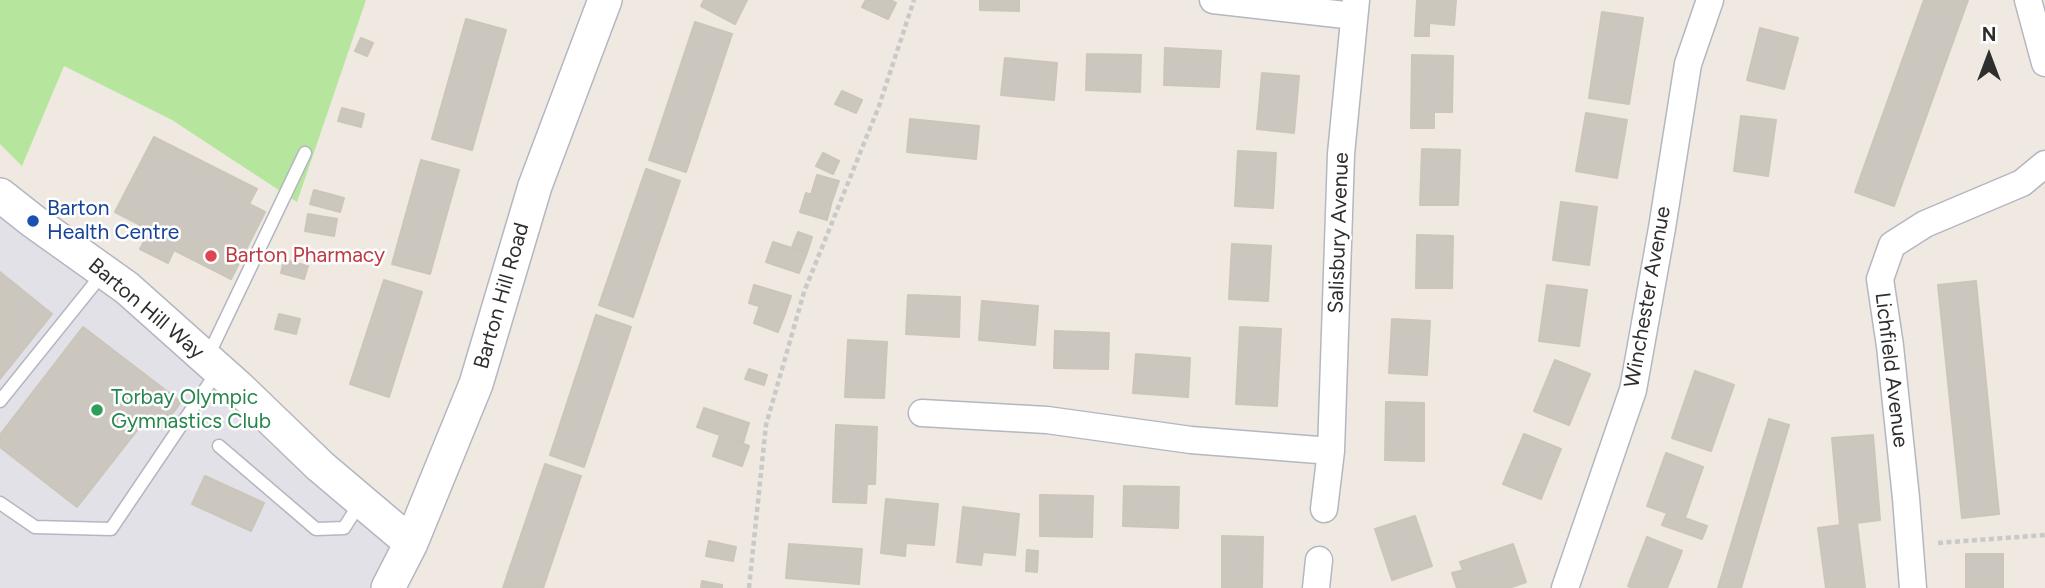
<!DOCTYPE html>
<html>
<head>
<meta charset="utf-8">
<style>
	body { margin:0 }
	#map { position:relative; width:2045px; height:588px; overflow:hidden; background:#efe9e1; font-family:Figtree,sans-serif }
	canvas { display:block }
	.north { position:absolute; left:1954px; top:21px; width:70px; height:70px; -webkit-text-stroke:5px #fff; paint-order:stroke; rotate:0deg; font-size:19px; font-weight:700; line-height:28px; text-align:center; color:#2e2e2e }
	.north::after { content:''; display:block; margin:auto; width:24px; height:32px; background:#2e2e2e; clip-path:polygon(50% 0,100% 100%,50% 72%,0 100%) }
</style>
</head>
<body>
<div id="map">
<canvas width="2045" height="588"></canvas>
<div class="north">N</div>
</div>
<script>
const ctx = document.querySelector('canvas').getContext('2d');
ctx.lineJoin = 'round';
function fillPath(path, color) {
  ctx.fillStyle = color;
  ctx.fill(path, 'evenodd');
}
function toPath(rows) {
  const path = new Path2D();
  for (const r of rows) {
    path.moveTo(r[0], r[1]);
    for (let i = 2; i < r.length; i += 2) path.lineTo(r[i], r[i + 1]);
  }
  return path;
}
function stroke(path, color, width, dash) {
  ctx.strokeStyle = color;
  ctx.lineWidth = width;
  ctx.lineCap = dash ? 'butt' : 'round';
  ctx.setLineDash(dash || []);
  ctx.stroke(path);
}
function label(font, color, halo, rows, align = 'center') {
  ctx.font = font + ' Figtree,sans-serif';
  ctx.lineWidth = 5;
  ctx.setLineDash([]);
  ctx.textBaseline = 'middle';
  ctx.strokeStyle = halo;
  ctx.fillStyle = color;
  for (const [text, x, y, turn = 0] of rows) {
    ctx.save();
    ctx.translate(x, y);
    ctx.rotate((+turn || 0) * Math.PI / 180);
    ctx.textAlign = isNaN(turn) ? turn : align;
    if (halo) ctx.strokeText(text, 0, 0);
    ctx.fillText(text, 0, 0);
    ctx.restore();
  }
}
const industrial = toPath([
	[0,195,411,543,388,588,0,588]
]);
const green = toPath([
	[0,0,366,0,297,202,172,120,64,66,22,166,0,144]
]);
const building = toPath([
	[704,0,747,0,735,24,701,6,704,0],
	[866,0,890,0,896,3,888,19,862,7,866,0],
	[980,0,1019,0,1019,11,980,10,980,0],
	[1417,0,1456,0,1454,25,1429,23,1429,36,1415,36,1417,0],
	[1924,0,1968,0,1894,206,1855,192,1924,0],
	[1602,12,1643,18,1629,104,1589,98,1602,12],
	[466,19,506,30,472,150,432,139,466,19],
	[695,22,732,34,686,172,649,160,695,22],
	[1760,28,1798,38,1784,89,1747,80,1760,28],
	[361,38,373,43,367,56,355,51,361,38],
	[1165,48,1221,51,1219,87,1164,85,1165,48],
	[1087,54,1141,55,1140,92,1086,90,1087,54],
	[1412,55,1453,56,1452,112,1434,112,1434,128,1411,128,1412,55],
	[1005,58,1057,63,1054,100,1001,95,1005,58],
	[1262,73,1299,76,1294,133,1257,129,1262,73],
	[842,91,862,100,856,113,835,104,842,91],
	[342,108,364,114,361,127,338,121,342,108],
	[1586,113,1627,120,1617,178,1576,171,1586,113],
	[1741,116,1776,120,1768,176,1734,171,1741,116],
	[910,119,979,126,976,159,907,152,910,119],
	[154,137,257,189,249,204,265,212,231,279,174,250,168,263,140,249,150,230,115,212,154,137],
	[1422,149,1460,150,1458,205,1420,205,1422,149],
	[1238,151,1276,153,1273,208,1235,206,1238,151],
	[823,153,839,161,833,174,816,166,823,153],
	[421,160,459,170,430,274,392,264,421,160],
	[646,169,680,181,633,317,599,305,646,169],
	[817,175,839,181,832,201,811,195,817,175],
	[314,190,344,198,340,212,310,204,314,190],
	[806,193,832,201,827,220,800,212,806,193],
	[1561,202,1597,207,1589,265,1553,260,1561,202],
	[308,214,337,219,334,236,305,231,308,214],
	[798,232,812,237,807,253,792,247,798,232],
	[1417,235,1453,236,1452,288,1416,288,1417,235],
	[773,242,807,253,799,273,766,262,773,242],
	[1232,244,1271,246,1268,301,1229,299,1232,244],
	[284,260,308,266,304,279,281,273,284,260],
	[0,272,52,314,0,379,0,272],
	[384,280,422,292,389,397,350,384,384,280],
	[1976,281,1999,514,1962,518,1938,285,1976,281],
	[754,285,791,296,785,314,749,303,754,285],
	[1547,285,1587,290,1579,346,1539,341,1547,285],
	[908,295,960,297,959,337,906,334,908,295],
	[982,301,1038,306,1035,345,979,340,982,301],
	[760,305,785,314,778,332,754,323,760,305],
	[279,314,300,319,296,334,275,329,279,314],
	[596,315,631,327,584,467,550,455,596,315],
	[1392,319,1430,321,1427,375,1389,373,1392,319],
	[83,327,181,402,160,430,146,419,77,507,0,447,0,435,83,327],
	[1240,327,1281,329,1277,406,1236,404,1240,327],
	[1055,331,1109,333,1108,369,1054,368,1055,331],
	[848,340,887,342,884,398,845,397,848,340],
	[1136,354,1190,358,1188,397,1133,393,1136,354],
	[1555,360,1590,374,1569,425,1534,411,1555,360],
	[749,369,767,375,764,385,745,379,749,369],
	[1695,371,1734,385,1711,451,1672,438,1695,371],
	[1386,402,1424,403,1424,461,1385,460,1386,402],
	[704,408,749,423,743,443,697,427,704,408],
	[1769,419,1789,425,1741,588,1718,588,1769,419],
	[836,425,877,427,875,484,867,484,866,503,833,502,836,425],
	[1524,434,1561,449,1541,499,1503,484,1524,434],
	[720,435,749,446,742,466,713,456,720,435],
	[1873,435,1880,520,1840,525,1832,438,1873,435],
	[1666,453,1703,467,1685,518,1707,526,1702,539,1662,525,1667,513,1647,506,1666,453],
	[545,464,581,476,543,588,503,588,545,464],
	[205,476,264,503,251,531,192,504,205,476],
	[1124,486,1179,487,1178,528,1123,526,1124,486],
	[1040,495,1093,496,1092,537,1040,536,1040,495],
	[886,499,938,504,934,545,906,543,905,556,881,553,886,499],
	[963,507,1019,514,1015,555,983,552,981,565,957,562,963,507],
	[1415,516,1432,566,1392,580,1375,529,1415,516],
	[1857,523,1865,588,1826,588,1818,528,1857,523],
	[1222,536,1263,537,1262,588,1222,588,1222,536],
	[1647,537,1682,551,1667,588,1634,588,1628,586,1647,537],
	[709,541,736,547,733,561,706,556,709,541],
	[789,544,862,549,859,584,786,578,789,544],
	[1513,544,1526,582,1509,588,1457,588,1452,573,1463,570,1460,562,1513,544],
	[1027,550,1038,551,1037,572,1026,571,1027,550],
	[1966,554,2003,554,2003,588,1966,588,1966,554],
	[702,581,722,585,722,588,701,588,702,581]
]);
const path = toPath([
	[1938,543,2045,535],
	[749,588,766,425,804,292,879,106,914,0]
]);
const service = toPath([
	[208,356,305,153],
	[0,401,103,273],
	[219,446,316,529,344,528,360,503],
	[0,503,35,527,111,529,217,372]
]);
const minor = toPath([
	[1213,0,1354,16],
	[2028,0,2045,63],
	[922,413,1047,420,1191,440,1331,451],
	[1324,509,1331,451,1341,154,1356,0],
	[1316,588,1319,560],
	[1565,588,1633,390,1662,228,1688,64,1710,0],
	[1913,588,1906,498,1890,346,1880,279,1892,245,1925,224,2022,183,2045,164]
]);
const tertiary = toPath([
	[0,195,33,221,127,288,238,387,320,466,411,543],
	[388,588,411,543,476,384,535,186,605,0]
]);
const markers = [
	[33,221,7,"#1a4fb4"],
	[211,256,7,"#e0444e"],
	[97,410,7,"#2e9e5b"]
];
const transitNames = [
	["Barton",47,209],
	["Health Centre",47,233]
];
const streetNames = [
	["Salisbury Avenue",1339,233,-88],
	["Barton Hill Road",502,296,-74],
	["Winchester Avenue",1648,297,-80],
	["Barton Hill Way",146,309,40],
	["Lichfield Avenue",1891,370,83]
];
const healthNames = [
	["Barton Pharmacy",225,256]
];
const leisureNames = [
	["Torbay Olympic",111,398],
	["Gymnastics Club",111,422]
];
fillPath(industrial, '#e3e1e8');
fillPath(green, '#b6e59e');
fillPath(building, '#cbc7bf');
stroke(building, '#cbc5ba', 2);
stroke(service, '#b4b7c1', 15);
stroke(minor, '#b4b7c1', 29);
stroke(tertiary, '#b4b7c1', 36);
stroke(path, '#c9c9c9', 4.5, [5, 3.5]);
stroke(service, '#fff', 12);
stroke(minor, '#fff', 26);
stroke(tertiary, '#fff', 33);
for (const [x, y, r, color] of markers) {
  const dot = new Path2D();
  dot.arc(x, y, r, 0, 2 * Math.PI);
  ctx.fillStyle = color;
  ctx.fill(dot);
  stroke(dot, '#fff', 2.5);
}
label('21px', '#164399', '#fff', transitNames, 'left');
label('21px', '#2e2e2e', '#fff', streetNames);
label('21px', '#be3a42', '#fff', healthNames, 'left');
label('21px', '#27864d', '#fff', leisureNames, 'left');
</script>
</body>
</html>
